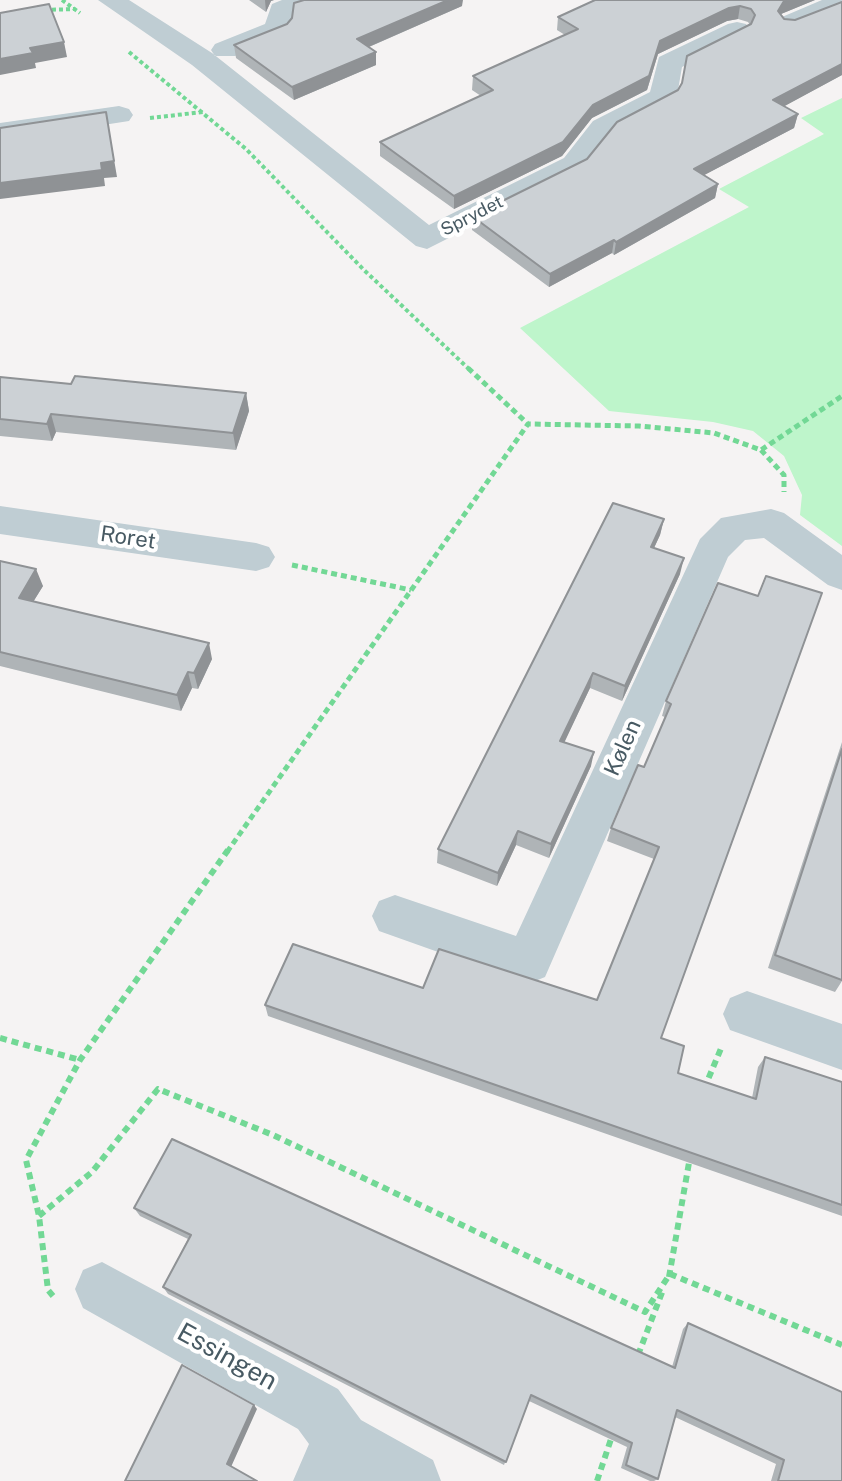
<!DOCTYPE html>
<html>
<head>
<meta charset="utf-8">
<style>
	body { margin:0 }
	canvas { display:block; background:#f5f3f3 }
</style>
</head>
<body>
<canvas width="842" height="1481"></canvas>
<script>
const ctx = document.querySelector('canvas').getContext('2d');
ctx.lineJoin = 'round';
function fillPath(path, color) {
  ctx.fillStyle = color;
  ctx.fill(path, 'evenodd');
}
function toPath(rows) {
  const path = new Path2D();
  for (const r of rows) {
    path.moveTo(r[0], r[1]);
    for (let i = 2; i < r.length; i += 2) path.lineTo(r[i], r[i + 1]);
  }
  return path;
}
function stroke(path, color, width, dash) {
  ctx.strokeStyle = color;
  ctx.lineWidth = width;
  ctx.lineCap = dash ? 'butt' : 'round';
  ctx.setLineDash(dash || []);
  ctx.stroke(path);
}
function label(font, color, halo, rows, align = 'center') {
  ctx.font = font + ' "Public Sans",sans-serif';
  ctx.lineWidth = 8;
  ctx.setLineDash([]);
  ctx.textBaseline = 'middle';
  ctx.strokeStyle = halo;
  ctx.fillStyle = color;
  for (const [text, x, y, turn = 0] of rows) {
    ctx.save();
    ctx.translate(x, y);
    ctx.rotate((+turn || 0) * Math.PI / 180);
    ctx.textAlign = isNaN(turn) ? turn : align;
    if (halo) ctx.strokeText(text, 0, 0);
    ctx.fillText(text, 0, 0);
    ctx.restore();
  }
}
const green = toPath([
	[842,98,842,546,800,515,802,495,784,456,753,431,713,422,609,411,520,328,749,207,719,189,824,134,801,118]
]);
const pathFar2 = toPath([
	[62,0,80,13],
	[45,10,74,9],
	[129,52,246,149,364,270,470,370],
	[150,118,203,112]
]);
const pathFar1 = toPath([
	[468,368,528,424],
	[761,450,784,475,784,492],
	[292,565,411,590],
	[227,852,528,424,639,426,714,433,761,450,842,396]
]);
const path = toPath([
	[0,1038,80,1060],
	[704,1089,722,1046],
	[39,1216,92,1172,158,1089,273,1135,645,1312,670,1274,842,1345],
	[669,1277,690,1157],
	[53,1296,48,1290,39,1216,26,1160,80,1060,228,850],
	[638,1355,663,1290],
	[597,1481,613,1433]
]);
const minor = toPath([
	[98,0,129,0,212,53,429,225,564,158,593,121,650,92,659,57,728,24,737,22,746,24,750,30,746,36,682,67,677,96,673,102,613,133,584,170,427,249,416,246,192,65,98,0],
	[282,0,318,0,314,6,293,14,287,34,235,56,215,56,211,50,215,44,265,24,272,4,282,0],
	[822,0,842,0,842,11,791,31,782,29,778,23,782,17,822,0],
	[119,106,129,109,133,115,129,121,0,141,0,123,119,106],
	[0,506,256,543,269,547,275,557,269,567,256,571,0,534,0,506],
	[771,509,784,513,842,555,842,590,828,585,764,538,745,540,728,557,545,977,528,984,379,931,372,916,379,901,395,895,516,936,700,539,721,518,771,509],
	[747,991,842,1024,842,1070,730,1030,723,1014,730,998,747,991],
	[102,1262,338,1389,361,1420,433,1460,441,1481,293,1481,309,1444,298,1429,83,1308,75,1289,83,1270,102,1262]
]);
const wall = toPath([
	[249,0,274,0,271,1,266,12],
	[595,0,815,0,781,14,842,75,784,106,798,114,794,128,704,175,718,184,715,198,614,255,612,253,549,287,472,230,472,216,587,159,678,90,750,25,748,22,738,19,727,21,658,54,647,90,592,118,562,156,454,209,380,156,380,142,481,96,472,90,473,76,565,35,557,30,558,17],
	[462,6,369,47,376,65,294,100,236,58,234,45,287,24,292,18],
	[0,377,71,384,246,393,249,411,236,450,56,432,52,441,0,436],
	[664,519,660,535,654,548,680,574,622,701,590,688,564,742,591,766,549,858,516,845,497,886,437,863,438,849],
	[0,561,43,586,33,602,212,659,198,689,192,688,181,711,0,666],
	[718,583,661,1038,678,1073,752,1098,758,1067,765,1057,842,1082,842,1216,268,1016,265,1005,423,988,597,1000,654,859,607,841,611,828,644,767,665,717,662,716,666,701],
	[842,742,842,981,835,992,768,968],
	[134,1208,672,1367,683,1329,688,1323,842,1481,771,1481,776,1464,675,1417,658,1479,654,1481,650,1481,621,1468,627,1447,529,1401,504,1465,168,1294,163,1287,188,1239,140,1216]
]);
const shadedWall = toPath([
	[265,0,274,0,271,1,266,12],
	[448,0,463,0,462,6,357,52,357,39],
	[786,0,815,0,781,14,778,11,784,1],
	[740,6,738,19,727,21,658,54,647,90,592,118,562,156,454,209,454,196,660,41,729,8],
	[64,42,67,57,35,63,36,68,0,75,0,59,30,48],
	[376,52,376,65,294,100,292,87],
	[842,64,842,75,770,114,773,100],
	[106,112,117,177,104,178,105,186,0,199,0,183,101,163],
	[798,114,794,128,691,182,694,169],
	[718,184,715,198,614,255,616,242],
	[614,240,612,253,549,287,550,274],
	[246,393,249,411,236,450,233,433],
	[51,414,56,432,52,441,47,424],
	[664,519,660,535,647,563,651,547],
	[684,558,680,574,622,701,625,686],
	[36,569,43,586,25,615,19,598],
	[209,643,212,659,198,689,194,673],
	[188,672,192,688,181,711,177,695],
	[593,673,590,688,558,756,560,741],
	[594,752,591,766,549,858,551,844],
	[518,831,516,845,497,886,498,873],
	[254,1405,257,1409,231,1467,227,1464]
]);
const building = toPath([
	[304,0,448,0,357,39,376,52,292,87,234,45,287,24,292,18,294,3,304,0],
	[595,0,786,0,784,1,778,11,784,19,795,20,842,2,842,64,773,100,798,114,694,169,718,184,616,242,614,240,550,274,472,216,587,159,617,122,678,90,682,83,687,56,751,24,755,15,751,9,740,6,729,8,660,41,649,76,593,105,563,142,454,196,380,142,493,90,473,76,578,29,558,17,595,0],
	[49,4,64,42,30,48,33,53,0,59,0,13,49,4],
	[106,112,114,161,101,163,102,170,0,183,0,128,106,112],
	[75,376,246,393,233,433,51,414,47,424,0,419,0,377,71,384,75,376],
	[613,503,664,519,651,547,684,558,625,686,593,673,560,741,594,752,551,844,518,831,498,873,438,849,613,503],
	[0,561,36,569,19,598,209,643,194,673,188,672,177,695,0,652,0,561],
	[766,576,822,593,661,1038,684,1046,678,1073,756,1099,765,1057,842,1082,842,1205,265,1005,293,944,423,988,439,949,597,1000,659,847,611,828,638,765,644,767,671,704,666,701,718,583,758,596,766,576],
	[842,749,842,980,775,955,842,749],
	[172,1139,675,1368,688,1323,842,1392,842,1481,778,1481,784,1460,677,1410,658,1479,626,1465,632,1443,531,1395,506,1462,163,1287,191,1235,134,1208,172,1139],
	[182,1365,254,1405,227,1464,257,1481,125,1481,182,1365]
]);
const farStreetnames = [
	["Sprydet",472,216,-27]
];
const streetNames = [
	["Roret",128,538,8],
	["Kølen",623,748,-66]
];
const nearStreetnames = [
	["Essingen",227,1357,29]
];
fillPath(green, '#bef5cb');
stroke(pathFar2, '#72d895', 4, [4, 3]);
stroke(pathFar1, '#72d895', 5, [6, 4]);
stroke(path, '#72d895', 6, [7, 5]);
fillPath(minor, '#bfcdd3');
fillPath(wall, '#afb4b7');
fillPath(shadedWall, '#8f9295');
fillPath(building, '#ccd1d5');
stroke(building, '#8f9295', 2);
label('18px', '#485a63', '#fff', farStreetnames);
label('22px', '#485a63', '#fff', streetNames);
label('26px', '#485a63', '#fff', nearStreetnames);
</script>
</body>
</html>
